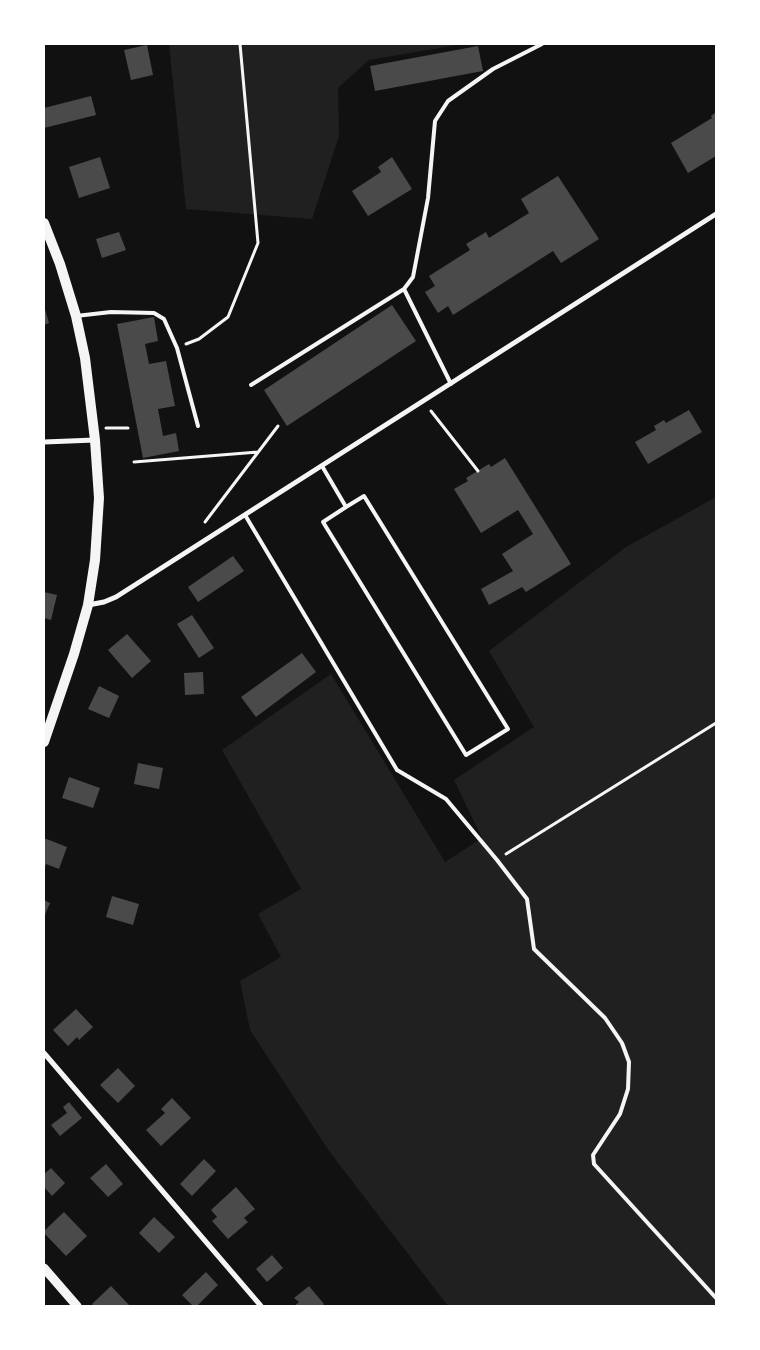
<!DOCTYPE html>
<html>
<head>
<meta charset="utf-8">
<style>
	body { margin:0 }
	#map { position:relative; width:760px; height:1350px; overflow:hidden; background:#111; font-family:"IBM Plex Sans",sans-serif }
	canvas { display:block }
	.frame { position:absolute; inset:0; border:45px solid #fff; pointer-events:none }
</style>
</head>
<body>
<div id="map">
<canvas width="760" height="1350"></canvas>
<div class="frame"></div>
</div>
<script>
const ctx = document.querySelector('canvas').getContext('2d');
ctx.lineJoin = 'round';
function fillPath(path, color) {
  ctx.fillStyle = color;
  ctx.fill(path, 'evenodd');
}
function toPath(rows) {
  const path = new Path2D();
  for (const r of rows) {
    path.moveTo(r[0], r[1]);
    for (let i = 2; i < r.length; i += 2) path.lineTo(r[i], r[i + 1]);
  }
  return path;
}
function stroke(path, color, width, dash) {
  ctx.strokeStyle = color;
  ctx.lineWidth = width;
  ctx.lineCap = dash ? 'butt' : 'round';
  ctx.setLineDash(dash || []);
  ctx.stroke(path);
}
const green = toPath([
	[169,44,463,44,369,60,338,88,339,136,312,219,186,209],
	[716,497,716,1306,448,1306,329,1151,250,1030,240,981,281,957,258,914,301,889,222,750,331,674,445,862,482,838,454,780,534,727,489,651,626,547]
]);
const building = toPath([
	[147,45,153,75,131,80,124,50],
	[478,46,483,71,375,91,370,66],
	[91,96,96,115,44,128,44,108],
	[716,112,716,156,688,173,671,143,712,118,711,116],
	[100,157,110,188,79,198,69,167],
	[392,157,412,189,368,216,352,191,381,172,378,167],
	[558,176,599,239,561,263,553,251,453,315,448,306,438,313,425,292,435,286,429,276,470,250,466,244,486,232,489,238,529,213,521,199],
	[119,232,126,250,102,258,96,239],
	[392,305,416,341,287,426,264,390],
	[44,306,49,323,44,325],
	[154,317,158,341,145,344,149,364,166,361,175,406,158,409,163,436,176,433,179,451,143,458,117,324],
	[689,410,702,432,648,464,635,442,656,430,654,426,664,420,666,423],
	[505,458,571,564,526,592,522,587,489,605,481,589,513,571,502,554,533,534,518,510,481,533,454,489,468,481,466,478,489,464,491,467],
	[233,556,244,571,198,602,188,587],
	[44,592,57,595,51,620,44,618],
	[192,615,214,648,199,658,177,624],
	[127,634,151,661,132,678,108,650],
	[302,653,316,672,256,717,241,697],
	[203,672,204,694,185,695,184,673],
	[99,686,119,696,109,718,88,709],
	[138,763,163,768,159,789,134,784],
	[69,777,100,788,93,808,62,798],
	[44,838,67,847,59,869,46,864,44,870],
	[112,896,139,904,133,925,106,917],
	[44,900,50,903,44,917],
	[76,1009,93,1027,79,1040,77,1037,68,1046,53,1030],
	[118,1068,135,1086,118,1103,100,1085],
	[172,1098,191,1118,161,1146,146,1130,165,1113,161,1109],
	[69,1102,82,1118,60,1136,51,1125,67,1113,63,1107],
	[204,1159,216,1171,192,1196,180,1184],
	[106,1164,123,1184,108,1197,90,1178],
	[51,1168,65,1183,52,1196,44,1187,44,1174],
	[236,1187,255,1209,244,1218,248,1222,228,1239,212,1221,217,1217,211,1210],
	[64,1212,87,1236,66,1256,44,1233,44,1231],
	[154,1217,175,1237,159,1253,139,1233],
	[272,1255,283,1268,267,1282,256,1269],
	[206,1272,218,1285,197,1306,193,1306,182,1295],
	[111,1286,130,1306,94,1306,92,1304],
	[309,1286,324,1304,322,1306,294,1306,299,1302,294,1298]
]);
const path = toPath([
	[186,344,199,339,228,317,258,243,240,44],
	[431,411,478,471],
	[106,428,128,428],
	[134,462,258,452],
	[205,522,278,426],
	[506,854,716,723]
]);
const service = toPath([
	[76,316,111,312,154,313,164,319,177,348,198,426],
	[451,384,404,289,413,277,428,198,435,121,448,101,493,69,542,44],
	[251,385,404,289],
	[322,466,346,507,364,496,508,729,466,755,323,522,346,507],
	[245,515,397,770,446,799,497,860,527,899,534,949,605,1018,622,1043,629,1062,628,1089,620,1114,593,1155,594,1164,716,1298]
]);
const minor = toPath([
	[44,442,95,440],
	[88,605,104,602,116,597,716,214],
	[44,1053,261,1306]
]);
const tertiary = toPath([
	[44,1268,77,1306]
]);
const secondary = toPath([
	[44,223,60,264,76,316,85,358,95,440,99,498,95,560,88,605,74,654,44,742]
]);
fillPath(green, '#202020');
fillPath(building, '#4a4a4a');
stroke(path, '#f5f5f5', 3);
stroke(service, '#f5f5f5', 4);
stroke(minor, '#f5f5f5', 5);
stroke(tertiary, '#f5f5f5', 9);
stroke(secondary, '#f5f5f5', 10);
</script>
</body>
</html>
